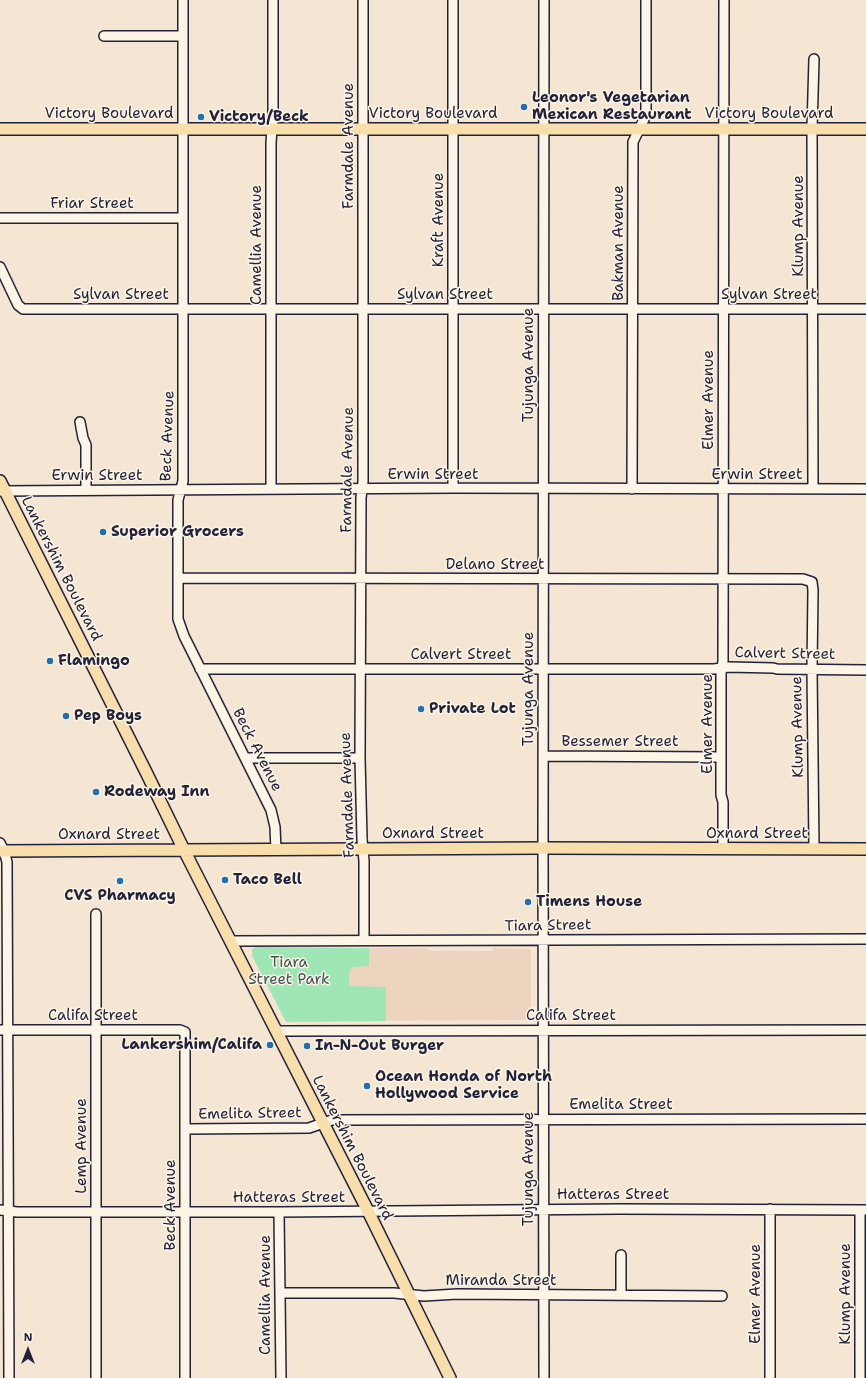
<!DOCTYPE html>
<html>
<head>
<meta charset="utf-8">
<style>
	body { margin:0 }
	#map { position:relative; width:866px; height:1378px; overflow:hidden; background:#f5e6d4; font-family:"Shantell Sans",sans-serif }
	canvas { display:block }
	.north { position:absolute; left:8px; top:1330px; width:40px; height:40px; -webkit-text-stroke:3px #fcf5e5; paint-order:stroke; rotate:0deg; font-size:11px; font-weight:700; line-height:16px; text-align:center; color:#22223b }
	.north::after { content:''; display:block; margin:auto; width:14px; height:18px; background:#22223b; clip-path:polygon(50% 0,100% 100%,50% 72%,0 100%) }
</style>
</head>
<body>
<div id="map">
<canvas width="866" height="1378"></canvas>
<div class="north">N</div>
</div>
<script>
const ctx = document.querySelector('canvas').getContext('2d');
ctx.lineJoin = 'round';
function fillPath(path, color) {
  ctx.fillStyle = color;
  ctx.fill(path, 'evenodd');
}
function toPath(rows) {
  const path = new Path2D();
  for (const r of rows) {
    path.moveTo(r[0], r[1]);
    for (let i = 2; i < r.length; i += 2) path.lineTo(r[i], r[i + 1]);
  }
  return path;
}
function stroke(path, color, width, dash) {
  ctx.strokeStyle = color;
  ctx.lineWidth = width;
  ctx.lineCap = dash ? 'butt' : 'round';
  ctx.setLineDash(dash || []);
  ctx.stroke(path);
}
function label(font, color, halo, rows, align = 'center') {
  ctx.font = font + ' "Shantell Sans",sans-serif';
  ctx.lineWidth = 3;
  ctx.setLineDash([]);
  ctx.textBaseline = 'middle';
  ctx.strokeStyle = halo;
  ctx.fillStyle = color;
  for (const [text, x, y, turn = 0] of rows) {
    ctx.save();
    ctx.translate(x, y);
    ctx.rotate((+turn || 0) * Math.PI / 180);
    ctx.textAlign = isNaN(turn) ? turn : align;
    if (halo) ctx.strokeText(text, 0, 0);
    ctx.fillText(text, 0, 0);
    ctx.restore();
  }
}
const built = toPath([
	[369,948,425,948,431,951,493,951,493,948,530,949,531,950,531,1007,529,1007,529,1014,526,1015,526,1020,309,1021,352,966,369,966]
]);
const green = toPath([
	[255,947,369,948,369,966,352,967,349,971,349,986,386,987,386,1021,286,1022,252,956,252,950]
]);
const minor = toPath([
	[183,0,183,481,178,500,178,619,184,636,271,810,275,827,276,850],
	[363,0,363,482,361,498,360,758,362,839,364,861,364,940],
	[453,0,453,488],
	[544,0,543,848,544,1378],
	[104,36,183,36],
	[0,218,183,218],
	[0,267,18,305,23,309,866,309],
	[80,422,83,438,86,445,86,490],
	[271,489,271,143,273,115,273,0],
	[632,489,633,142,646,115,646,0],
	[813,489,812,129,814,59],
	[0,491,453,488,866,489],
	[178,578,803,579,812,582,813,590,812,669,814,849],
	[200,669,714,669,729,667,773,668,777,669,866,670],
	[543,756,721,757],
	[245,758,360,758],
	[0,843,4,851,7,862,9,1378],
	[723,849,723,802,721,795,721,674,723,661,724,0],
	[96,914,96,1378],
	[231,941,866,939],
	[0,1030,180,1030,185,1032,185,1378],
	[276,1031,866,1030],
	[185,1129,309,1128,332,1120,866,1119],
	[770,1209,770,1378],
	[0,1210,17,1212,279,1212,620,1209,866,1210],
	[279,1212,281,1378],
	[621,1255,621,1295],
	[280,1293,394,1293,424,1296,457,1294,722,1296],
	[860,1378,860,1210]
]);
const major = toPath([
	[0,129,866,129],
	[0,481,147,774,184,850,368,1211,450,1378],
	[0,851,543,848,866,849]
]);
const markers = [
	[524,107,4,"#1f6fb2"],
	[201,117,4,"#1f6fb2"],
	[103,532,4,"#1f6fb2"],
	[50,661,4,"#1f6fb2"],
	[421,709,4,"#1f6fb2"],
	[66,716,4,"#1f6fb2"],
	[96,792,4,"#1f6fb2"],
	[225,880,4,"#1f6fb2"],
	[120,881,4,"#1f6fb2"],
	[528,902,4,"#1f6fb2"],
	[270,1045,4,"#1f6fb2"],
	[307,1046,4,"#1f6fb2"],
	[367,1086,4,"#1f6fb2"]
];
const poiNames = [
	["Leonor's Vegetarian",532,98],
	["Mexican Restaurant",532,115],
	["Victory/Beck",209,117],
	["Superior Grocers",111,532],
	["Flamingo",58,661],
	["Private Lot",429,709],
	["Pep Boys",74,716],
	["Rodeway Inn",104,792],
	["Taco Bell",233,880],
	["CVS Pharmacy",120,896,"center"],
	["Timens House",536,902],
	["Lankershim/Califa",262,1045,"right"],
	["In-N-Out Burger",315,1046],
	["Ocean Honda of North",375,1077],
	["Hollywood Service",375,1094]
];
const streetNames = [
	["Victory Boulevard",109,114],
	["Victory Boulevard",433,114],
	["Victory Boulevard",769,114],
	["Farmdale Avenue",349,146,-90],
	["Friar Street",92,204],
	["Kraft Avenue",439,220,-90],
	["Klump Avenue",799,226,-90],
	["Bakman Avenue",619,243,-90],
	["Camellia Avenue",257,245,-90],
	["Sylvan Street",121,295],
	["Sylvan Street",445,295],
	["Sylvan Street",769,295],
	["Tujunga Avenue",529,365,-90],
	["Elmer Avenue",709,400,-90],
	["Beck Avenue",168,436,-88],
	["Farmdale Avenue",348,470,-89],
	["Erwin Street",433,475],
	["Erwin Street",757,475],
	["Erwin Street",97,476],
	["Delano Street",495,565],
	["Lankershim Boulevard",61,569,63],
	["Calvert Street",785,654,1],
	["Calvert Street",461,655],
	["Tujunga Avenue",529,689,-90],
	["Elmer Avenue",708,724,-90],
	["Klump Avenue",798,727,-91],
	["Bessemer Street",620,742],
	["Beck Avenue",257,750,63],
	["Farmdale Avenue",348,795,-92],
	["Oxnard Street",433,834],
	["Oxnard Street",757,834],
	["Oxnard Street",109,835],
	["Tiara Street",548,926,-1],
	["Califa Street",93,1016],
	["Califa Street",571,1016],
	["Emelita Street",621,1105],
	["Emelita Street",250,1114,-1],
	["Lemp Avenue",82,1146,-90],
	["Lankershim Boulevard",352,1148,63],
	["Tujunga Avenue",529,1169,-90],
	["Hatteras Street",613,1195],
	["Hatteras Street",289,1198],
	["Beck Avenue",171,1205,-90],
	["Miranda Street",501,1281],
	["Elmer Avenue",756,1294,-90],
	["Klump Avenue",846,1294,-90],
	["Camellia Avenue",266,1295,-90]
];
const parkNames = [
	["Tiara",289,963],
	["Street Park",289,980]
];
fillPath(built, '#edd4bf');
fillPath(green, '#9ee6b3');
stroke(minor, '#22223b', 12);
stroke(major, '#22223b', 14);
stroke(minor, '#fcf5e5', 9);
stroke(major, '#f8deab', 11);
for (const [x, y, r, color] of markers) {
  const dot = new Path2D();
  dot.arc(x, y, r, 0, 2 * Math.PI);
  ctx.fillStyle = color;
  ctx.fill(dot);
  stroke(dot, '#fcf5e5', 1.5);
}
label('bold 15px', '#22223b', '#fcf5e5', poiNames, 'left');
label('15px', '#22223b', '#fcf5e5', streetNames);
label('15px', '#415359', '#fcf5e5', parkNames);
</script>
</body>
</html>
